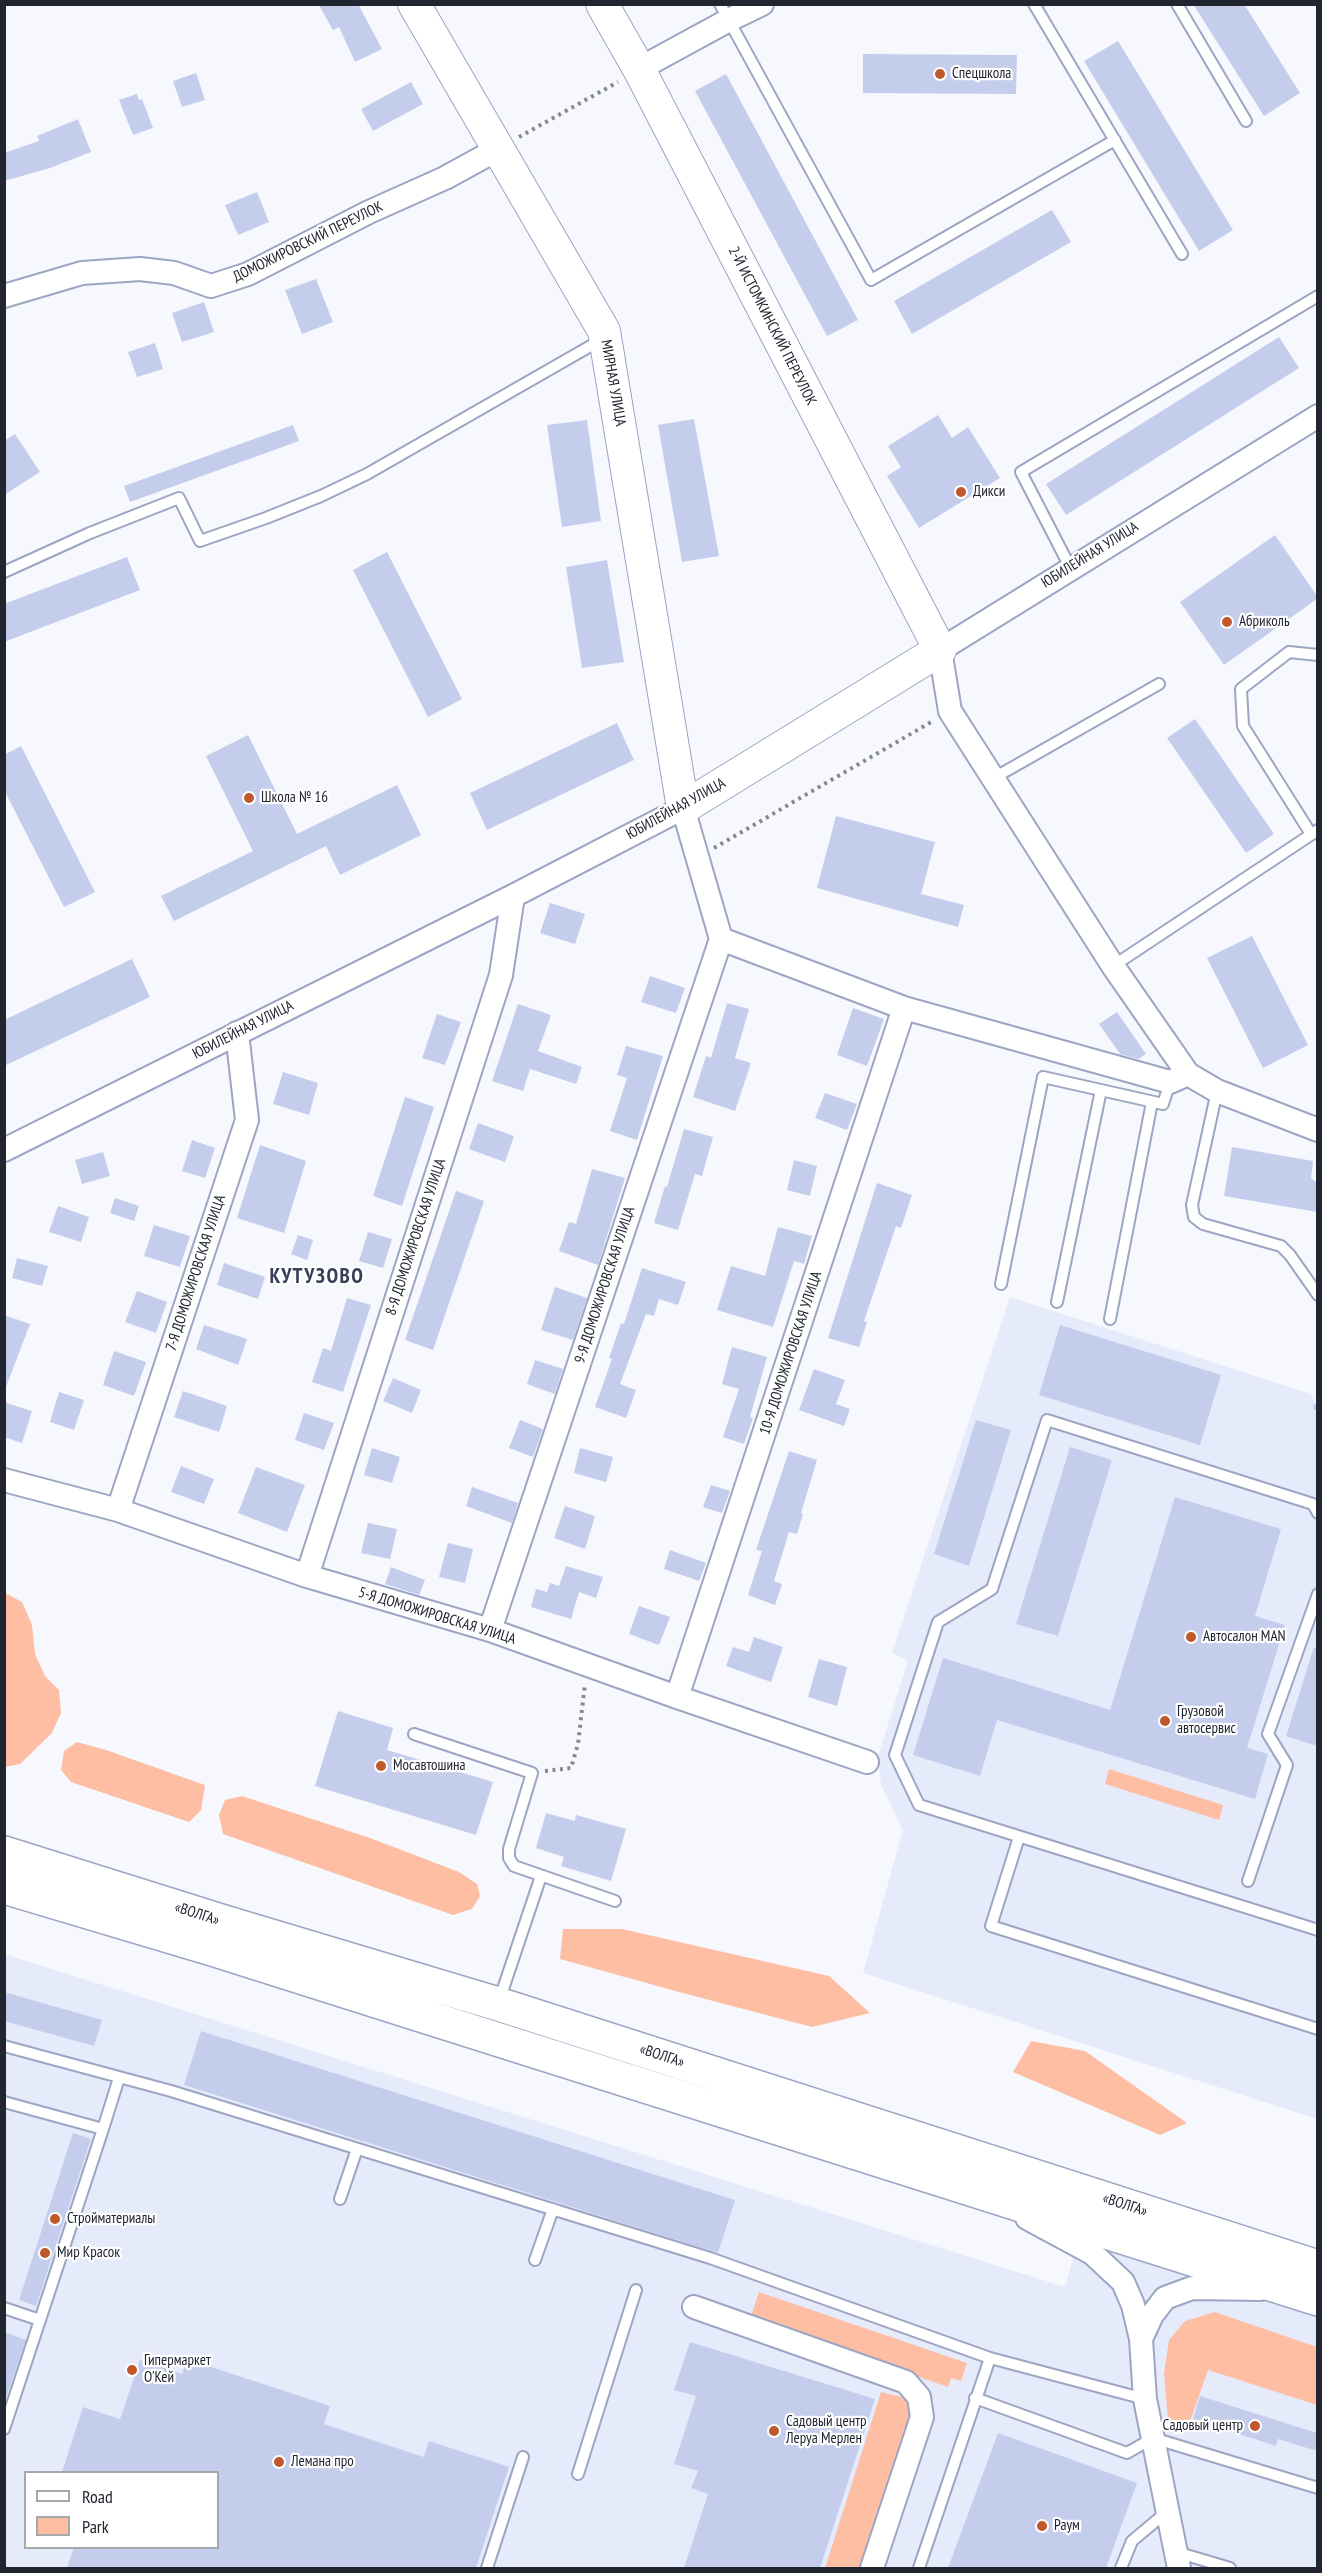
<!DOCTYPE html>
<html>
<head>
<meta charset="utf-8">
<style>
	body { margin:0 }
	#map { position:relative; width:1322px; height:2573px; overflow:hidden; background:#f6f8fe; font-family:"PT Sans Narrow",sans-serif }
	canvas { display:block }
	.frame { position:absolute; inset:0; border:6px solid #212530; pointer-events:none }
	.legend { position:absolute; left:24px; top:2471px; width:195px; height:78px; box-sizing:border-box; background:#fff; border:2px solid #a6a8ac; margin:0; padding:8px 10px; list-style:none; font-size:18px; color:#212530 }
	.legend li { display:flex; align-items:center; gap:12px; height:30px }
	.legend b { width:30px; border:2px solid #a6a8ac }
</style>
</head>
<body>
<div id="map">
<canvas width="1322" height="2573"></canvas>
<div class="frame"></div>
<ul class="legend">
<li><b style="height:8px;background:#fff"></b>Road</li>
<li><b style="height:16px;background:#fdbea4"></b>Park</li>
</ul>
</div>
<script>
const ctx = document.querySelector('canvas').getContext('2d');
ctx.lineJoin = 'round';
function fillPath(path, color) {
  ctx.fillStyle = color;
  ctx.fill(path, 'evenodd');
}
function toPath(rows) {
  const path = new Path2D();
  for (const r of rows) {
    path.moveTo(r[0], r[1]);
    for (let i = 2; i < r.length; i += 2) path.lineTo(r[i], r[i + 1]);
  }
  return path;
}
function stroke(path, color, width, dash) {
  ctx.strokeStyle = color;
  ctx.lineWidth = width;
  ctx.lineCap = dash ? 'butt' : 'round';
  ctx.setLineDash(dash || []);
  ctx.stroke(path);
}
function label(font, color, halo, rows, align = 'center') {
  ctx.font = font + ' "PT Sans Narrow",sans-serif';
  ctx.lineWidth = 4.5;
  ctx.setLineDash([]);
  ctx.textBaseline = 'middle';
  ctx.strokeStyle = halo;
  ctx.fillStyle = color;
  for (const [text, x, y, turn = 0] of rows) {
    ctx.save();
    ctx.translate(x, y);
    ctx.rotate((+turn || 0) * Math.PI / 180);
    ctx.textAlign = isNaN(turn) ? turn : align;
    if (halo) ctx.strokeText(text, 0, 0);
    ctx.fillText(text, 0, 0);
    ctx.restore();
  }
}
const built = toPath([
	[1010,1297,1311,1394,1318,1410,1317,2119,863,1973,903,1830,881,1785,878,1756,908,1661,892,1653],
	[4,1954,1065,2287,1080,2233,1317,2310,1317,2568,5,2568],
	[26,2472,218,2472,218,2548,26,2548]
]);
const green = toPath([
	[5,1593,22,1602,32,1625,35,1654,45,1676,59,1690,61,1713,52,1733,20,1764,5,1767],
	[77,1742,106,1750,205,1785,201,1810,189,1822,71,1782,61,1770,64,1751],
	[1109,1769,1223,1805,1219,1820,1105,1784],
	[242,1796,370,1838,459,1872,477,1884,480,1896,472,1909,453,1915,223,1834,219,1815,225,1800],
	[563,1929,622,1929,829,1976,870,2013,812,2027,679,1992,560,1959],
	[1031,2041,1085,2051,1187,2123,1160,2135,1013,2072],
	[759,2292,967,2363,961,2381,951,2378,948,2387,750,2319],
	[1215,2312,1317,2347,1317,2405,1208,2370,1187,2430,1168,2421,1164,2374,1169,2340,1185,2321],
	[881,2392,907,2398,910,2416,862,2568,825,2568]
]);
const stream = toPath([
	[1316,1407,1318,1408]
]);
const building = toPath([
	[318,4,358,4,382,49,355,62,339,27,333,30],
	[1193,4,1244,4,1300,93,1264,116],
	[1118,41,1233,230,1199,251,1084,61],
	[863,54,1017,55,1016,94,863,93],
	[196,73,205,100,182,107,173,81],
	[726,74,858,320,827,336,695,91],
	[411,82,423,104,373,131,361,109],
	[137,94,139,100,142,99,153,128,133,135,119,100],
	[78,119,91,152,50,168,4,181,4,153,39,141,37,136],
	[257,192,269,222,238,235,225,205],
	[1052,210,1071,242,912,334,894,301],
	[316,279,333,322,302,334,285,290],
	[204,302,214,332,182,342,172,313],
	[1279,337,1299,368,1066,515,1046,484],
	[155,343,163,369,137,377,128,352],
	[938,415,952,438,968,427,1000,478,919,528,887,476,901,467,888,446],
	[694,419,719,556,682,562,658,425],
	[587,420,601,521,562,527,547,425],
	[293,425,299,441,130,502,124,486],
	[15,434,40,472,4,495,4,441],
	[1275,535,1317,596,1317,599,1224,665,1180,602],
	[387,552,462,699,428,717,353,570],
	[127,557,140,590,4,642,4,604],
	[607,560,624,662,582,668,566,567],
	[1195,719,1274,834,1246,853,1167,738],
	[617,723,634,760,487,830,470,793],
	[248,735,297,834,397,785,421,835,340,875,326,846,174,921,161,896,253,851,206,756],
	[21,746,95,892,64,907,4,790,4,755],
	[836,816,935,842,921,894,964,905,958,927,817,888],
	[550,903,585,914,575,944,540,933],
	[1252,936,1308,1045,1263,1068,1207,958],
	[132,959,150,997,4,1066,4,1020],
	[650,976,685,988,676,1013,641,1002],
	[727,1003,749,1009,735,1058,751,1063,735,1111,693,1097,706,1056,711,1058],
	[518,1004,551,1015,538,1051,582,1067,576,1084,530,1069,523,1091,492,1081],
	[853,1008,884,1019,867,1066,837,1055],
	[1117,1012,1146,1054,1138,1059,1120,1054,1099,1024],
	[437,1014,461,1022,445,1065,422,1058],
	[626,1046,663,1056,637,1140,610,1131,627,1078,617,1075],
	[283,1072,318,1083,309,1115,273,1104],
	[825,1093,857,1104,847,1130,815,1118],
	[405,1097,434,1107,402,1206,373,1196],
	[478,1123,514,1136,505,1162,469,1149],
	[684,1129,713,1137,702,1176,695,1174,678,1230,654,1223,665,1186,667,1187],
	[192,1140,215,1148,205,1178,182,1171],
	[260,1145,306,1161,284,1233,237,1218],
	[1232,1147,1313,1161,1311,1178,1317,1183,1317,1212,1224,1196],
	[103,1152,110,1176,82,1184,75,1160],
	[794,1160,817,1166,810,1196,787,1190],
	[592,1169,625,1178,598,1265,559,1251,569,1222,576,1224],
	[877,1183,912,1195,901,1228,896,1226,864,1321,867,1322,859,1347,828,1338],
	[456,1191,484,1201,433,1350,405,1340],
	[115,1198,139,1206,134,1221,110,1213],
	[58,1206,89,1217,81,1242,49,1232],
	[154,1225,190,1236,180,1267,144,1256],
	[778,1227,812,1236,804,1264,794,1261,773,1327,717,1310,731,1266,765,1276],
	[368,1232,392,1239,383,1268,359,1261],
	[298,1235,313,1240,307,1260,291,1254],
	[17,1258,48,1266,42,1286,12,1278],
	[224,1263,265,1277,258,1299,217,1285],
	[642,1268,686,1282,678,1305,659,1299,654,1316,646,1314,620,1384,636,1390,626,1418,595,1407,612,1359,609,1358,621,1323,624,1324],
	[555,1287,587,1298,573,1340,541,1330],
	[137,1291,167,1302,156,1333,125,1322],
	[347,1298,371,1305,343,1392,312,1382,323,1348,331,1351],
	[4,1315,30,1324,6,1387,4,1387],
	[204,1325,247,1339,238,1365,196,1349],
	[1060,1325,1221,1375,1200,1445,1039,1395],
	[732,1347,767,1357,750,1417,753,1418,744,1444,723,1437,739,1389,722,1384],
	[114,1351,146,1362,134,1396,103,1385],
	[535,1360,563,1369,555,1394,527,1384],
	[814,1369,845,1380,836,1404,850,1409,844,1426,799,1410],
	[393,1378,421,1390,412,1413,383,1401],
	[183,1391,227,1406,219,1432,174,1417],
	[59,1392,84,1400,74,1430,50,1422],
	[4,1402,32,1411,22,1443,4,1437],
	[304,1413,334,1423,324,1450,295,1440],
	[520,1420,543,1429,533,1457,509,1448],
	[976,1420,1011,1430,969,1566,934,1554],
	[1070,1447,1112,1460,1058,1636,1016,1624],
	[372,1448,400,1457,392,1483,364,1475],
	[580,1448,613,1457,606,1482,574,1473],
	[789,1451,817,1460,801,1513,803,1514,797,1534,789,1532,774,1581,782,1584,775,1605,748,1595,762,1551,756,1550],
	[181,1466,214,1479,204,1504,171,1492],
	[256,1467,305,1485,287,1532,238,1513],
	[711,1485,730,1491,722,1513,703,1507],
	[472,1487,518,1503,512,1523,466,1506],
	[1175,1497,1281,1529,1255,1616,1285,1625,1247,1748,1268,1754,1255,1799,997,1720,980,1776,913,1755,943,1658,1110,1710],
	[565,1506,595,1516,585,1549,554,1538],
	[368,1523,397,1529,390,1559,361,1553],
	[448,1543,473,1549,465,1583,439,1577],
	[670,1550,706,1563,699,1581,664,1569],
	[566,1566,603,1577,596,1598,579,1592,571,1619,531,1607,536,1589,547,1592,550,1583,559,1586],
	[391,1567,425,1580,419,1595,385,1584],
	[639,1606,670,1617,659,1645,629,1634],
	[754,1637,783,1647,771,1682,726,1666,733,1647,749,1652],
	[1314,1647,1317,1648,1317,1746,1286,1736],
	[819,1659,847,1667,837,1706,808,1697],
	[338,1711,393,1728,387,1750,493,1782,476,1835,315,1786],
	[546,1813,575,1821,576,1815,626,1829,611,1881,561,1866,564,1857,536,1848],
	[4,1992,102,2020,94,2046,4,2021],
	[201,2031,735,2200,718,2253,184,2085],
	[73,2133,91,2139,36,2306,19,2300],
	[4,2332,26,2340,6,2398,4,2398],
	[690,2342,875,2399,820,2568,684,2568,708,2494,691,2488,698,2471,674,2464,696,2396,674,2390],
	[187,2359,330,2406,324,2424,424,2457,429,2441,509,2467,476,2568,67,2568,74,2547,218,2547,218,2472,62,2472,83,2407,120,2419,140,2360,182,2374],
	[1200,2396,1317,2433,1317,2451,1278,2439,1276,2446,1193,2419],
	[998,2433,1137,2483,1106,2568,948,2568]
]);
const path = toPath([
	[519,137,618,82],
	[714,848,933,721],
	[545,1771,571,1768,578,1744,585,1684]
]);
const lane = toPath([
	[720,4,871,280,1115,140],
	[1034,4,1182,254],
	[1177,4,1246,121],
	[1070,567,1021,472,1318,296],
	[4,572,90,533,179,498,200,541,266,518,321,496,367,474,601,340],
	[992,779,1159,684],
	[1311,834,1243,726,1241,689,1289,652,1318,655],
	[1113,966,1318,830],
	[1217,1091,1192,1205,1194,1217,1203,1224,1281,1246,1290,1255,1318,1295],
	[1001,1284,1043,1077,1163,1104,1170,1082],
	[1057,1302,1101,1090],
	[1110,1319,1152,1102],
	[1318,1513,1313,1504,1047,1420,992,1589,938,1622,895,1755,919,1805,1318,1930],
	[414,1734,532,1773,509,1849,509,1858,514,1866,615,1901],
	[1019,1837,991,1926,1318,2029],
	[1248,1881,1287,1765,1268,1734,1318,1594],
	[499,2001,541,1876],
	[4,2046,171,2091,710,2258,990,2358,1145,2399],
	[4,2102,103,2129,119,2078],
	[340,2199,357,2149],
	[535,2260,553,2209],
	[4,2308,40,2320],
	[975,2398,1127,2453,1153,2438,1318,2488],
	[4,2429,103,2129],
	[578,2474,636,2290],
	[1176,2552,1230,2568],
	[487,2568,523,2457],
	[919,2568,990,2358],
	[1121,2568,1132,2541,1169,2510]
]);
const street = toPath([
	[639,69,729,20,762,4],
	[4,296,82,273,140,269,174,273,211,286,248,274,369,212,445,178,498,149],
	[1318,416,940,650,950,711,1113,966,1188,1074,1217,1091,1318,1130],
	[4,1150,513,896,683,808,721,939,904,1008,1170,1082,1188,1074],
	[4,1480,118,1510,307,1576,490,1630,677,1697,867,1762],
	[118,1510,247,1120,237,1033],
	[307,1576,501,975,513,896],
	[490,1630,721,939],
	[677,1697,904,1008],
	[1027,2218,1092,2253,1123,2282,1133,2305,1141,2339,1145,2399,1179,2568],
	[694,2307,906,2382,919,2397,922,2417,872,2568],
	[1141,2339,1152,2315,1165,2298,1192,2288,1261,2289]
]);
const secondary = toPath([
	[414,4,604,331,683,808,940,650,639,69,602,4]
]);
const highway = toPath([
	[4,1853,224,1922,498,2004,1318,2267],
	[4,1887,212,1949,1318,2299]
]);
const markers = [
	[940,74,6,"#bf592b"],
	[961,492,6,"#bf592b"],
	[1227,622,6,"#bf592b"],
	[249,798,6,"#bf592b"],
	[1191,1637,6,"#bf592b"],
	[1165,1721,6,"#bf592b"],
	[381,1766,6,"#bf592b"],
	[55,2219,6,"#bf592b"],
	[45,2253,6,"#bf592b"],
	[132,2370,6,"#bf592b"],
	[1255,2426,6,"#bf592b"],
	[774,2431,6,"#bf592b"],
	[279,2462,6,"#bf592b"],
	[1042,2526,6,"#bf592b"]
];
const poiNames = [
	["Спецшкола",952,74],
	["Дикси",973,492],
	["Абриколь",1239,622],
	["Школа № 16",261,798],
	["Автосалон MAN",1203,1637],
	["Грузовой",1177,1712],
	["автосервис",1177,1729],
	["Мосавтошина",393,1766],
	["Стройматериалы",67,2219],
	["Мир Красок",57,2253],
	["Гипермаркет",144,2361],
	["О'Кей",144,2378],
	["Садовый центр",786,2422],
	["Леруа Мерлен",786,2439],
	["Садовый центр",1243,2426,"right"],
	["Лемана про",291,2462],
	["Раум",1054,2526]
];
const streetNames = [
	["ДОМОЖИРОВСКИЙ ПЕРЕУЛОК",308,242,-26],
	["2-Й ИСТОМКИНСКИЙ ПЕРЕУЛОК",772,326,63],
	["МИРНАЯ УЛИЦА",613,383,80],
	["ЮБИЛЕЙНАЯ УЛИЦА",1090,555,-32],
	["ЮБИЛЕЙНАЯ УЛИЦА",676,809,-29],
	["ЮБИЛЕЙНАЯ УЛИЦА",243,1030,-27],
	["8-Я ДОМОЖИРОВСКАЯ УЛИЦА",416,1237,-72],
	["7-Я ДОМОЖИРОВСКАЯ УЛИЦА",196,1273,-72],
	["9-Я ДОМОЖИРОВСКАЯ УЛИЦА",605,1285,-72],
	["10-Я ДОМОЖИРОВСКАЯ УЛИЦА",791,1353,-72],
	["5-Я ДОМОЖИРОВСКАЯ УЛИЦА",437,1616,17],
	["«ВОЛГА»",197,1914,18],
	["«ВОЛГА»",662,2056,18],
	["«ВОЛГА»",1125,2205,18]
];
const districtNames = [
	["КУТУЗОВО",317,1277]
];
fillPath(built, '#e6ebfb');
fillPath(green, '#fdbea4');
stroke(stream, '#bbcafa', 6);
fillPath(building, '#c4ceec');
stroke(lane, '#9ca5c2', 14);
stroke(street, '#9ca5c2', 26);
stroke(secondary, '#9ca5c2', 34);
stroke(highway, '#9ca5c2', 36);
stroke(path, '#858891', 4, [3, 4.5]);
stroke(lane, '#fff', 10);
stroke(street, '#fff', 22);
stroke(secondary, '#fff', 32);
stroke(highway, '#fff', 33);
for (const [x, y, r, color] of markers) {
  const dot = new Path2D();
  dot.arc(x, y, r, 0, 2 * Math.PI);
  ctx.fillStyle = color;
  ctx.fill(dot);
  stroke(dot, '#fff', 2);
}
label('15px', '#212530', '#fff', poiNames, 'left');
label('15px', '#212530', '#fff', streetNames);
ctx.letterSpacing = '1.5px';
label('bold 21px', '#373e57', '#fff', districtNames);
ctx.letterSpacing = '0px';
</script>
</body>
</html>
